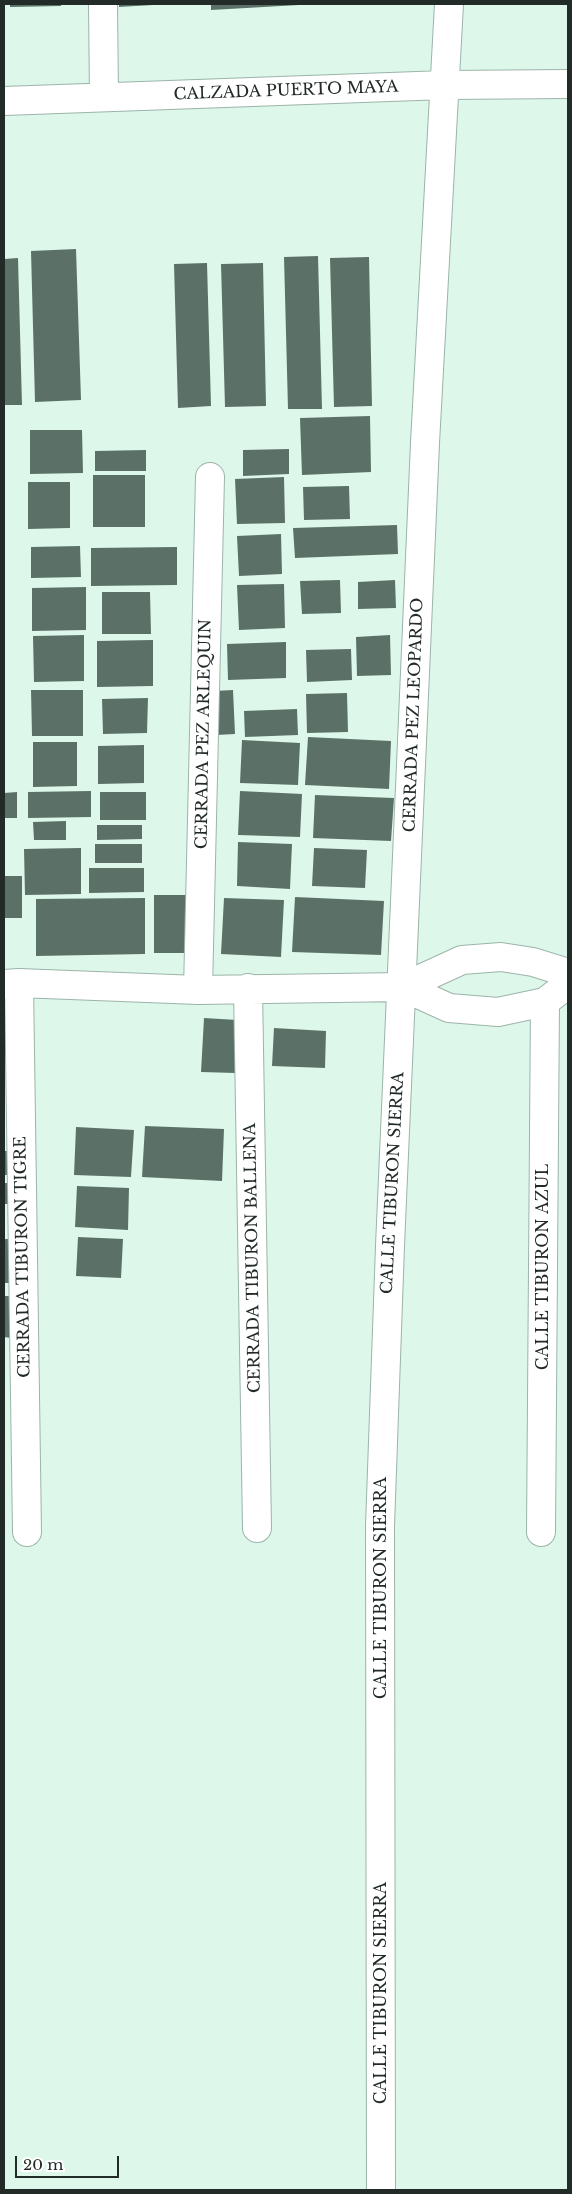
<!DOCTYPE html>
<html>
<head>
<meta charset="utf-8">
<style>
	body { margin:0 }
	#map { position:relative; width:572px; height:2194px; overflow:hidden; background:#def7eb; font-family:"Libre Baskerville",serif }
	canvas { display:block }
	.frame { position:absolute; inset:0; border:5px solid #222b27; pointer-events:none }
	.scale { position:absolute; left:15px; top:2156px; width:104px; height:22px; box-sizing:border-box; border:2px solid #222b27; border-top:0; padding-left:6px; font-size:15px; line-height:18px; white-space:nowrap; color:#222b27; -webkit-text-stroke:4px #fff; paint-order:stroke }
</style>
</head>
<body>
<div id="map">
<canvas width="572" height="2194"></canvas>
<div class="frame"></div>
<div class="scale">20 m</div>
</div>
<script>
const ctx = document.querySelector('canvas').getContext('2d');
ctx.lineJoin = 'round';
function fillPath(path, color) {
  ctx.fillStyle = color;
  ctx.fill(path, 'evenodd');
}
function toPath(rows) {
  const path = new Path2D();
  for (const r of rows) {
    path.moveTo(r[0], r[1]);
    for (let i = 2; i < r.length; i += 2) path.lineTo(r[i], r[i + 1]);
  }
  return path;
}
function stroke(path, color, width, dash) {
  ctx.strokeStyle = color;
  ctx.lineWidth = width;
  ctx.lineCap = dash ? 'butt' : 'round';
  ctx.setLineDash(dash || []);
  ctx.stroke(path);
}
function label(font, color, halo, rows, align = 'center') {
  ctx.font = font + ' "Libre Baskerville",serif';
  ctx.lineWidth = 5;
  ctx.setLineDash([]);
  ctx.textBaseline = 'middle';
  ctx.strokeStyle = halo;
  ctx.fillStyle = color;
  for (const [text, x, y, turn = 0] of rows) {
    ctx.save();
    ctx.translate(x, y);
    ctx.rotate((+turn || 0) * Math.PI / 180);
    ctx.textAlign = isNaN(turn) ? turn : align;
    if (halo) ctx.strokeText(text, 0, 0);
    ctx.fillText(text, 0, 0);
    ctx.restore();
  }
}
const building = toPath([
	[10,4,61,4,61,6,10,7],
	[119,4,153,4,153,5,119,7],
	[211,4,299,4,299,5,211,10],
	[76,249,81,400,35,402,31,251],
	[318,256,322,409,288,409,284,257],
	[369,257,372,406,334,407,330,258],
	[18,258,22,405,4,405,4,259],
	[207,263,211,406,178,408,174,264],
	[263,263,266,406,225,407,221,264],
	[370,416,371,472,302,475,300,418],
	[30,430,82,430,83,473,30,474],
	[289,449,289,474,243,476,243,450],
	[146,450,146,471,95,471,95,451],
	[93,475,145,475,145,527,93,527],
	[284,477,285,523,237,524,235,479],
	[28,482,70,482,70,528,28,529],
	[349,486,350,519,304,520,303,487],
	[397,525,398,554,295,558,293,528],
	[281,534,282,574,239,576,237,536],
	[80,546,81,577,31,578,31,547],
	[177,547,177,585,91,586,91,548],
	[340,580,341,613,302,614,300,581],
	[395,580,396,608,358,609,358,582],
	[284,584,285,628,239,630,237,585],
	[86,587,86,630,32,631,32,588],
	[102,592,150,592,151,634,102,634],
	[84,635,84,681,34,682,33,636],
	[390,635,391,675,357,676,356,637],
	[153,640,153,686,97,687,97,641],
	[286,642,286,678,228,680,227,644],
	[351,649,352,680,307,682,306,650],
	[31,690,83,690,83,736,32,736],
	[233,690,235,734,216,735,214,691],
	[347,693,348,732,307,733,306,694],
	[148,698,147,733,103,734,102,699],
	[297,709,298,735,245,737,244,711],
	[308,737,391,741,389,789,305,785],
	[242,740,300,743,298,785,240,783],
	[33,742,77,742,77,786,33,787],
	[144,745,144,783,98,784,98,746],
	[91,791,91,817,28,818,28,792],
	[240,791,302,794,300,837,238,835],
	[17,792,17,818,4,818,4,793],
	[100,792,146,792,146,820,100,820],
	[315,795,394,798,391,841,313,838],
	[66,821,66,840,34,840,33,822],
	[97,825,142,825,142,839,97,840],
	[238,842,292,844,290,889,237,886],
	[95,844,142,844,142,863,95,863],
	[81,848,81,894,25,895,24,849],
	[314,848,367,850,365,888,312,886],
	[89,868,144,868,144,892,89,893],
	[4,876,22,876,22,918,4,918],
	[154,895,187,895,187,953,154,953],
	[295,897,384,901,381,955,292,952],
	[145,898,145,954,36,956,36,899],
	[224,898,284,900,281,957,221,954],
	[204,1018,237,1020,235,1073,201,1072],
	[274,1028,326,1031,325,1068,272,1066],
	[145,1126,224,1129,222,1181,142,1177],
	[76,1127,134,1130,131,1177,74,1175],
	[4,1151,16,1151,16,1175,4,1175],
	[4,1183,16,1183,16,1204,4,1204],
	[77,1186,129,1188,128,1230,75,1227],
	[78,1237,123,1239,121,1278,76,1276],
	[4,1239,12,1239,10,1283,4,1283],
	[4,1296,14,1296,11,1338,4,1337]
]);
const minor = toPath([
	[103,4,104,97],
	[4,101,445,85,568,84],
	[19,983,27,1532],
	[4,984,19,983,198,990,403,987,462,960,501,957,533,962,568,973],
	[403,987,449,1008,498,1012,545,1002,559,991],
	[248,988,257,1528],
	[198,990,210,477],
	[541,1532,545,1002],
	[381,2190,380,1526,390,1246,425,443,449,4]
]);
const streetNames = [
	["CALZADA PUERTO MAYA",286,91,-2],
	["CERRADA PEZ LEOPARDO",414,715,-88],
	["CERRADA PEZ ARLEQUIN",204,734,-89],
	["CALLE TIBURON SIERRA",393,1183,-87],
	["CERRADA TIBURON TIGRE",23,1257,-91],
	["CERRADA TIBURON BALLENA",253,1258,-91],
	["CALLE TIBURON AZUL",543,1267,-90],
	["CALLE TIBURON SIERRA",381,1588,-90],
	["CALLE TIBURON SIERRA",381,1993,-90]
];
fillPath(building, '#5b7167');
stroke(minor, '#9cb4a9', 30);
stroke(minor, '#fff', 28);
label('16px', '#222b27', '#fff', streetNames);
</script>
</body>
</html>
